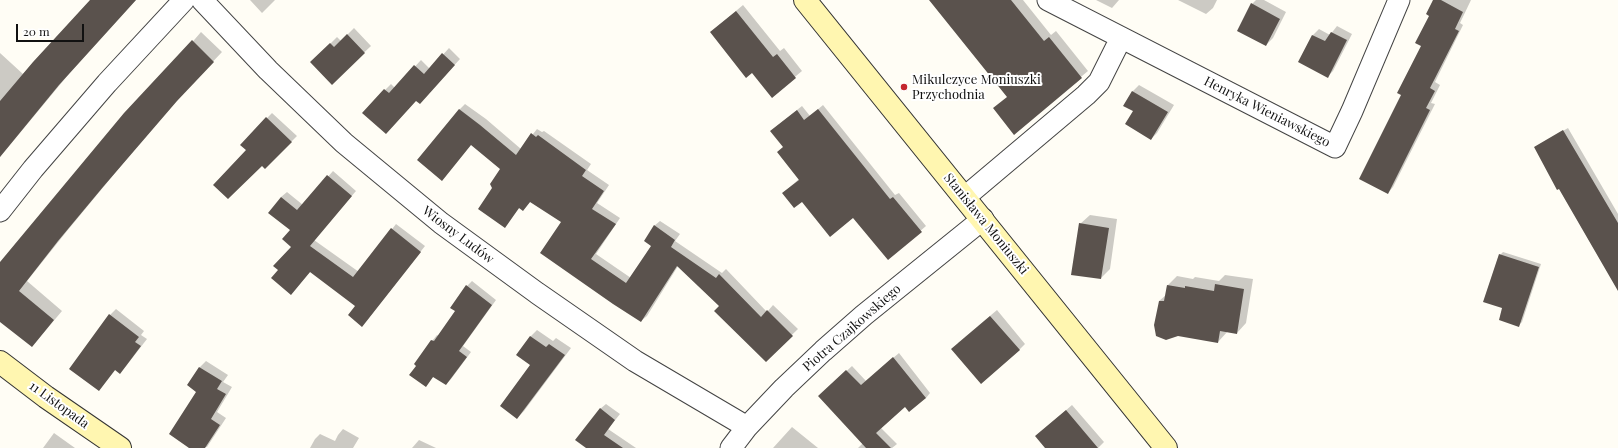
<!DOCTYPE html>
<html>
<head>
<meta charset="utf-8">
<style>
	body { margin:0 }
	#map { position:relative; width:1618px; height:448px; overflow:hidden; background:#fffdf5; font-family:"Playfair Display",serif }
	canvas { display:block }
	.scale { position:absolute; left:16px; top:24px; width:68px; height:18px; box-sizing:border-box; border:2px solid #111; border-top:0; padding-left:5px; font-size:12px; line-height:14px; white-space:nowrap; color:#111; -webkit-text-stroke:3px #fff; paint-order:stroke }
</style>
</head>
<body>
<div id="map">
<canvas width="1618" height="448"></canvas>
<div class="scale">20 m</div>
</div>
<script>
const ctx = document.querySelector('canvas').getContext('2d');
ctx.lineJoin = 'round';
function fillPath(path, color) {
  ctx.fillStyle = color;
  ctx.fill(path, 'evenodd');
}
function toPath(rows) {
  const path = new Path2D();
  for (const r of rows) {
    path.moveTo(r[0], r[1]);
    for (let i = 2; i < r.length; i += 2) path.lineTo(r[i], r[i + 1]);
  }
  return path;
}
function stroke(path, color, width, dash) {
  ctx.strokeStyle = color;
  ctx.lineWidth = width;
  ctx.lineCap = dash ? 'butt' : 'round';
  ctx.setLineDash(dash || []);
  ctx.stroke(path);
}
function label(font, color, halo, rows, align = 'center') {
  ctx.font = font + ' "Playfair Display",serif';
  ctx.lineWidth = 4;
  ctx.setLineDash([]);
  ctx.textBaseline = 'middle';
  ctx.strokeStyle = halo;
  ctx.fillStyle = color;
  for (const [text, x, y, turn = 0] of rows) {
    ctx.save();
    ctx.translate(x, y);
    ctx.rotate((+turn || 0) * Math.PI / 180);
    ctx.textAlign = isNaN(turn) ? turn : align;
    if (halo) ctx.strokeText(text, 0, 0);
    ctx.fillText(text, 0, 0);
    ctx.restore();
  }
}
const shadow = toPath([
	[91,0,136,0,68,75,0,157,0,53,23,74],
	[250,0,275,0,262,13],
	[930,0,1023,0,1051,35,1056,31,1088,71,1014,133,1008,97],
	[1096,0,1119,0,1112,8],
	[1178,0,1217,0,1213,8,1206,14],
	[1256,0,1264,0,1286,12,1273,38,1266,45,1252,4],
	[1434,0,1471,0,1460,23,1463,25,1435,82,1440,85,1431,103,1435,104,1393,187,1388,193,1402,95,1422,46],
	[743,5,780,51,784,48,802,71,772,96,752,72,711,32],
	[1337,26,1352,34,1333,71,1328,76,1300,62,1313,35,1319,29,1330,35],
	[354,28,371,46,332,83,312,62,337,37,341,41],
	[201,32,222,52,186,90,134,150,67,231,27,281,62,311,35,343,0,317,0,265],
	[449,48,460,59,425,97,416,100,392,127,385,90,391,84,395,88,421,60,430,69],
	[1139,85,1174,105,1157,133,1151,139,1134,111,1125,105,1133,91],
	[465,104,486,119,521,149,537,129,542,132,544,131,591,164,587,170,609,185,597,203,620,218,596,254,631,278,652,245,654,226,660,221,680,234,675,241,722,273,726,269,767,312,773,305,798,329,766,360,720,306,678,266,647,316,641,321,542,253,563,221,531,201,523,210,520,207,505,226,493,188,501,169,459,110],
	[823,105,895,195,899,193,926,226,889,258,853,216,802,201,783,193,799,179,784,147,777,126,802,106,810,116],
	[272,113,297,136,265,168,241,145],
	[1568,128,1618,214,1618,290,1535,147],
	[333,171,356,191,314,240,359,272,396,224,425,246,367,320,357,305,311,271,296,288,280,270,293,246,291,230,281,197,287,192,303,205],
	[1090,215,1117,219,1110,269,1101,278,1080,224],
	[1503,252,1541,264,1522,322,1519,325,1504,308,1500,255],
	[1225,275,1253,279,1246,323,1237,333,1228,331,1218,342,1159,301,1166,295,1167,286,1177,276,1193,279,1195,277,1219,281],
	[472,281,496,300,463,346,471,352,451,379,446,384,434,376,426,385,432,341,437,335,439,336,457,311,467,286],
	[116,309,144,331,141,335,147,339,126,366,120,372,116,369,99,390,110,315],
	[997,310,1025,344,1019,350,958,343],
	[537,330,553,341,556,338,571,348,524,411,517,418,531,365,530,337],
	[899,353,930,393,926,398,905,406,881,428,897,444,892,448,858,448,863,443,825,391,852,366,866,381],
	[206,361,228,375,223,382,232,387,217,412,226,418,207,447,192,448,200,367],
	[606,404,620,414,608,429,636,448,587,448,600,409],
	[1072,405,1104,442,1098,448,1046,448,1042,431],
	[792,427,818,448,773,448],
	[343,429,359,438,353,448,310,448,315,439,320,434,335,441,338,435],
	[54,433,75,448,43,448],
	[419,440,436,448,412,448]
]);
const building = toPath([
	[90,0,136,0,59,85,0,157,0,101,33,62],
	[929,0,1011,0,1044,41,1049,37,1082,78,1014,135,993,108,1007,97],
	[1433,0,1441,0,1463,12,1455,29,1459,31,1430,88,1435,91,1426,108,1430,110,1388,194,1359,179,1401,95,1397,93,1421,46,1415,43,1429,16,1426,14],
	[1251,3,1280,19,1266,46,1237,31],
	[736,11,773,57,777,54,796,78,772,98,752,73,746,78,710,32],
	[1331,32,1347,40,1328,78,1298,62,1312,35,1325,41],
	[347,34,365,53,332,85,310,62,330,43,334,47],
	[192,40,214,62,177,101,103,187,58,241,19,291,54,320,32,347,0,322,0,262,124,113],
	[442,53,455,65,420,104,416,101,386,134,362,113,384,89,389,93,414,65,424,74],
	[1132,91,1168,112,1151,140,1125,124,1133,111,1123,106],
	[459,109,480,125,516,155,531,133,536,137,538,135,586,170,582,176,604,191,592,209,616,224,591,259,626,283,651,246,644,241,654,225,675,240,671,247,716,278,719,274,761,317,767,310,793,336,766,362,714,311,719,306,677,266,641,322,613,304,540,253,561,222,530,202,523,211,519,208,505,228,478,209,492,188,490,184,500,169,471,145,442,181,417,160],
	[818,109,890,199,893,197,922,232,888,260,853,218,830,237,802,202,794,208,782,193,799,180,777,152,783,147,770,131,797,110,804,120],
	[266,117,292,142,265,169,262,166,228,199,213,185,246,150,240,145],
	[1563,130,1618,223,1618,291,1559,189,1557,190,1534,147],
	[327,175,352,196,310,246,353,277,391,228,421,252,362,327,348,315,355,306,310,272,291,295,271,278,278,270,273,266,291,247,282,239,290,230,268,213,281,197,297,210],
	[1079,223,1109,228,1101,279,1071,275],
	[1499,254,1539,267,1519,327,1499,320,1502,308,1483,302],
	[1215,284,1244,289,1237,334,1220,331,1218,343,1178,336,1166,340,1156,336,1154,325,1159,301,1164,301,1167,285,1185,288,1185,286,1214,291],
	[466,285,492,305,459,351,467,357,446,385,433,377,426,387,409,375,416,366,414,364,431,340,434,341,455,311,450,308],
	[109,314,139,337,135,342,141,346,120,374,115,370,99,391,69,369],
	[990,316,1020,350,981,384,951,349],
	[530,336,546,347,549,344,565,355,517,419,500,406,530,365,516,355],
	[893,357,926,398,909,412,905,407,876,433,891,448,866,448,818,396,846,370,861,385],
	[199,367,222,381,217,389,226,394,211,419,220,425,205,448,189,448,169,434,196,392,187,385],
	[600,408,615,420,604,435,623,448,586,448,575,440],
	[1066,410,1098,448,1045,448,1035,436]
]);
const street = toPath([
	[202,0,268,70,344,143,441,223,537,293,635,361,747,427],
	[1048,0,1335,147,1352,111,1399,0],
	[965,197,1086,95,1099,82,1121,38],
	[0,211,33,169,107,83,184,0],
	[731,448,747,427,784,388,823,351,864,315,983,219]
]);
const secondary = toPath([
	[805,0,1166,448],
	[0,362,46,397,120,448]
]);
const markers = [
	[904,87,4,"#c4262e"]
];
const poiNames = [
	["Mikulczyce Moniuszki",912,80],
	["Przychodnia",912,95]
];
const streetNames = [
	["Henryka Wieniawskiego",1267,112,27],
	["Stanisława Moniuszki",986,224,51],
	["Wiosny Ludów",458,235,37],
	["Piotra Czajkowskiego",852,328,-41],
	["11 Listopada",59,405,36]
];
fillPath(shadow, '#0003');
fillPath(building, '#5a524d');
stroke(street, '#444', 23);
stroke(secondary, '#333', 24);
stroke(street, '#fff', 21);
stroke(secondary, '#fff6b0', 22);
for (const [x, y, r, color] of markers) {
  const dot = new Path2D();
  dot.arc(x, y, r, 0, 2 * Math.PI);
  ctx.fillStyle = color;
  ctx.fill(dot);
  stroke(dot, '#fff', 1.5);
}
label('13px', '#111', '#fff', poiNames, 'left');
label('13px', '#111', '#fff', streetNames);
</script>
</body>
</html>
